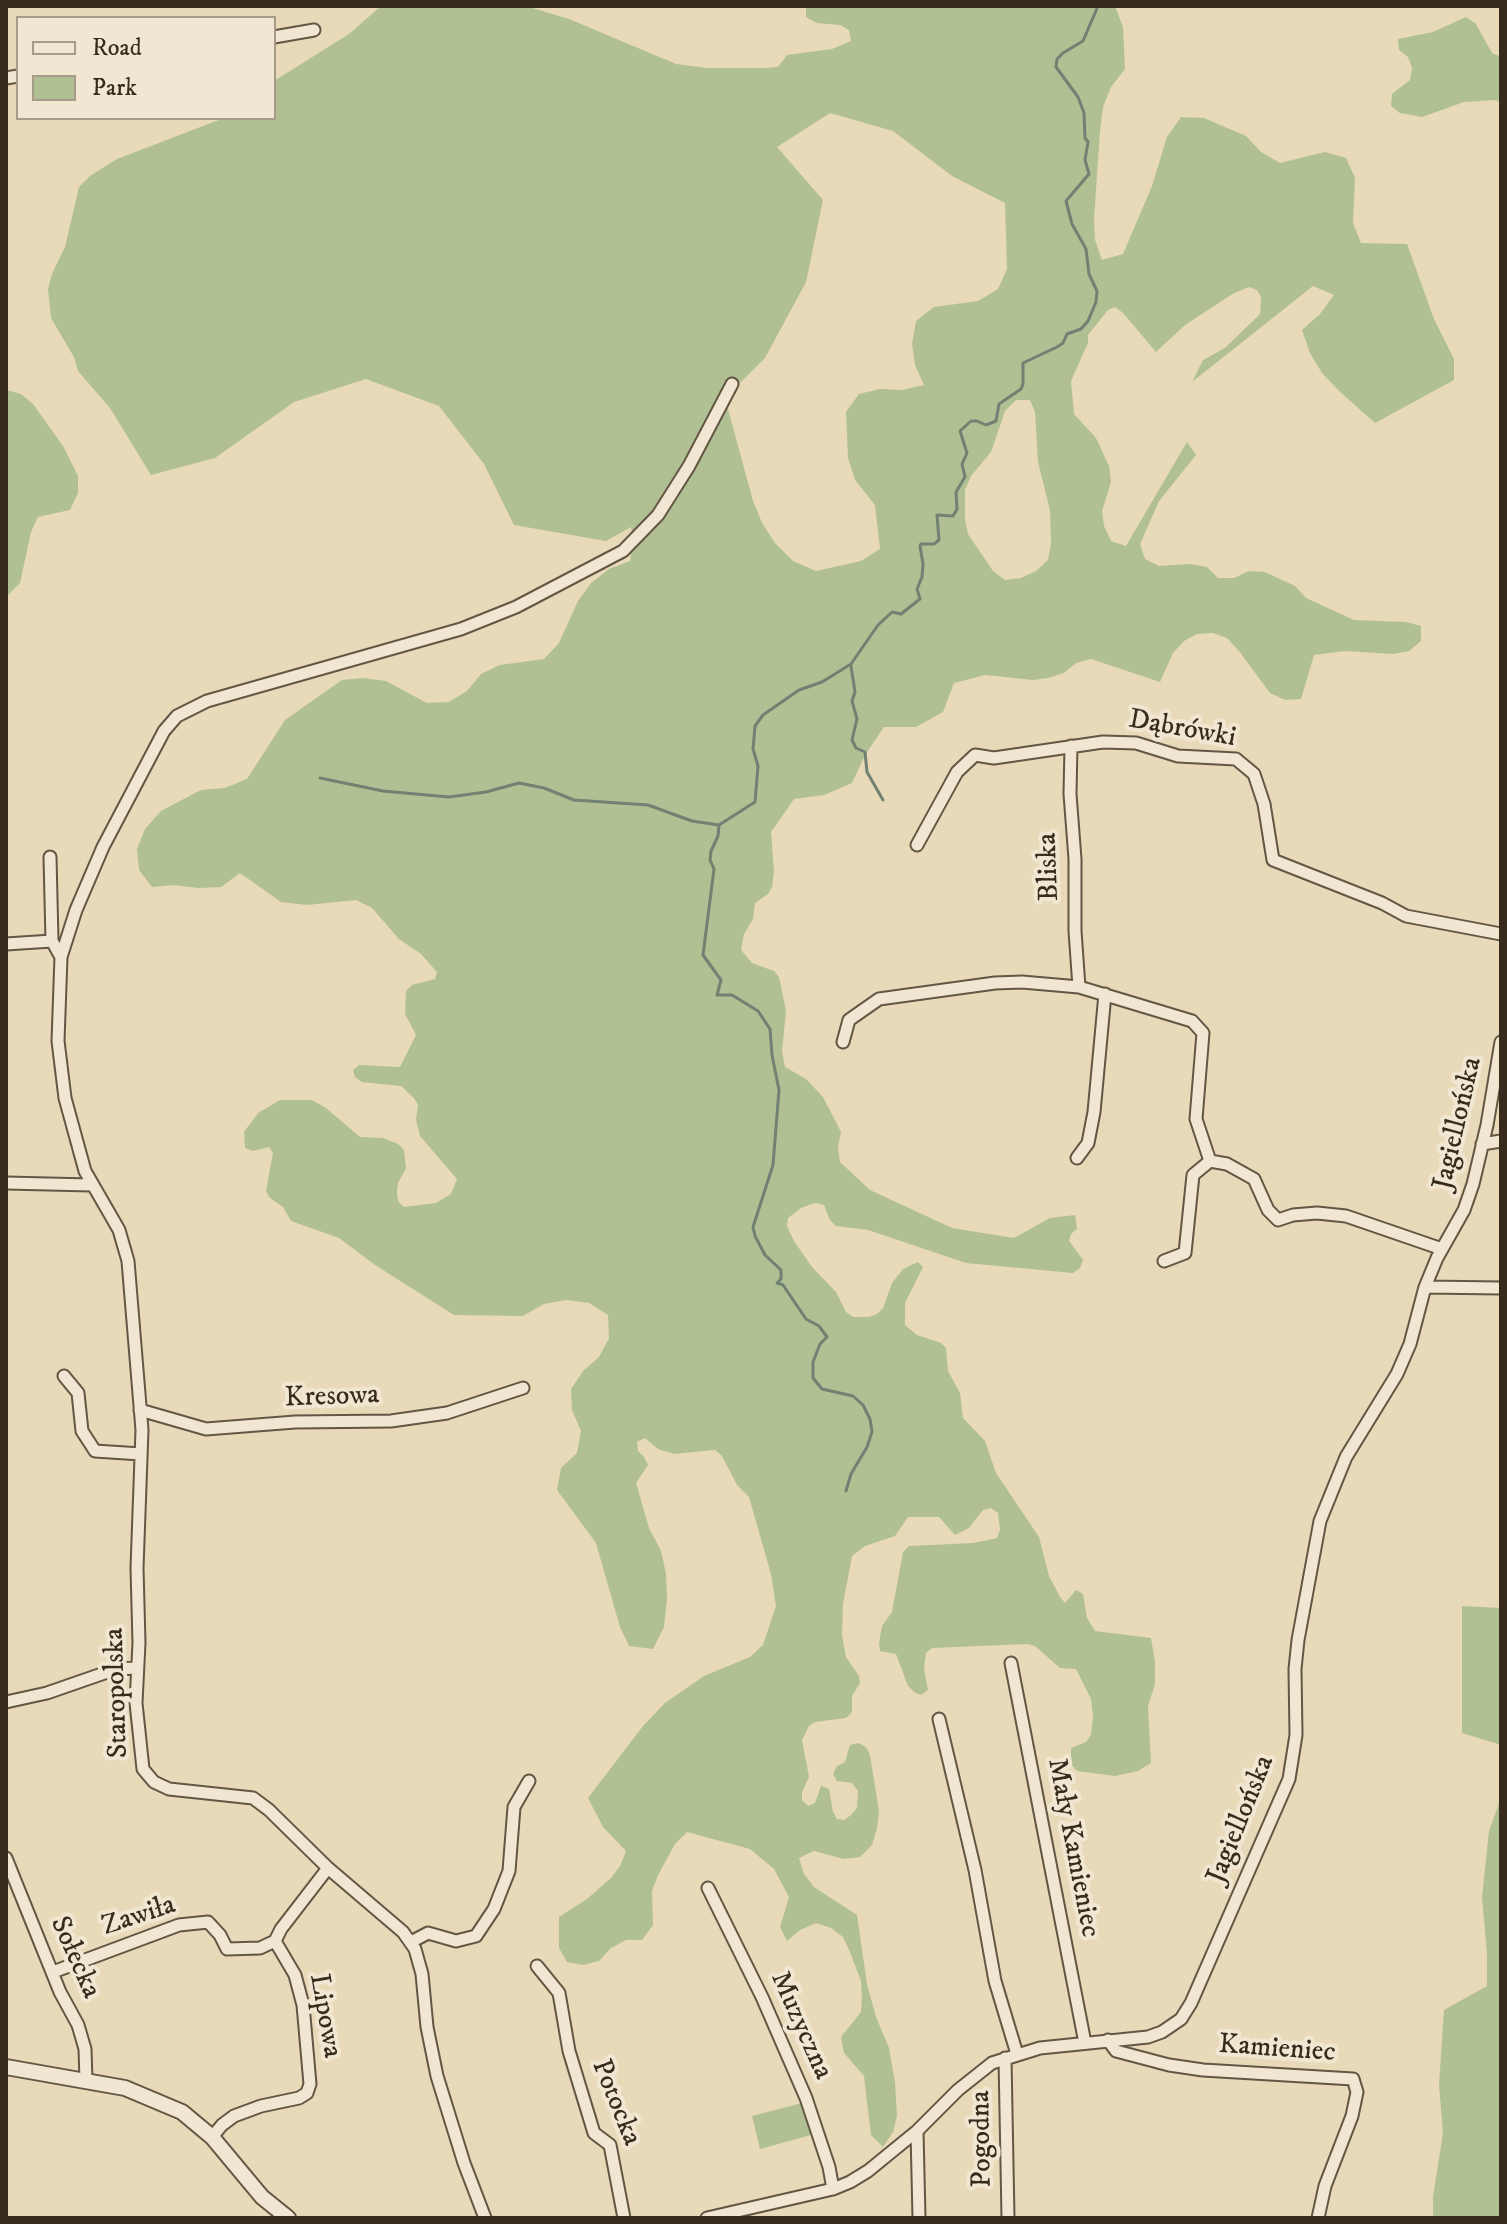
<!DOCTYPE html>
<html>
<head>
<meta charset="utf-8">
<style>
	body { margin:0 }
	#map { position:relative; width:1507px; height:2224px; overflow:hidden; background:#e8d9b8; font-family:"IM FELL DW Pica",serif }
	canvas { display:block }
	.frame { position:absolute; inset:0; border:8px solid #372b1d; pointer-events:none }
	.legend { position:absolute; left:16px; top:16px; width:260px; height:104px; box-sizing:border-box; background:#f0e6d1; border:2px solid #a69b89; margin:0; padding:10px 14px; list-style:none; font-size:24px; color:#372b1d }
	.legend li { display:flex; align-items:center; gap:16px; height:40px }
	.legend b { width:40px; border:2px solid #a69b89 }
</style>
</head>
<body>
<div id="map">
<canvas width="1507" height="2224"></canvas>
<div class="frame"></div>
<ul class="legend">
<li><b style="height:10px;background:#f0e6d1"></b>Road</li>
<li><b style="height:22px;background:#b0c093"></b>Park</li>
</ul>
</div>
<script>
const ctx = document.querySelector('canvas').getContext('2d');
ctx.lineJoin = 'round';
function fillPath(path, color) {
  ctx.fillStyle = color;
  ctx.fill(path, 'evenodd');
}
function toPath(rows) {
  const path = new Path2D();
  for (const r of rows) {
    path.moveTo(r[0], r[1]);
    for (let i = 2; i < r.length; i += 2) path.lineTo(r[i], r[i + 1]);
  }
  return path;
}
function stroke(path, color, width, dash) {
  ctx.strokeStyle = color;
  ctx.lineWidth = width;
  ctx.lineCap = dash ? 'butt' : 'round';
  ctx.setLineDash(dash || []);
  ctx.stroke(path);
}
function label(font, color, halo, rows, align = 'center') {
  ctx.font = font + ' "IM FELL DW Pica",serif';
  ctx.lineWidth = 8;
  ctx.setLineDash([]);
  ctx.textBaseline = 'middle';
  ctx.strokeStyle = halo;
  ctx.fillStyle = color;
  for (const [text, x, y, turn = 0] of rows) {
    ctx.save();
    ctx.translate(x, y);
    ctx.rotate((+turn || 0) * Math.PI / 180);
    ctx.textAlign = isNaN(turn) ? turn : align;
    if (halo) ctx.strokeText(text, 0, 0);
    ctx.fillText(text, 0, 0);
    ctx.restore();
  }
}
const green = toPath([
	[381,6,526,6,569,19,676,64,707,68,765,68,778,67,787,55,832,49,851,41,849,30,840,25,817,23,806,17,806,6,1115,6,1123,27,1125,69,1111,87,1103,107,1100,131,1094,219,1095,240,1102,260,1123,254,1152,186,1167,137,1181,117,1204,118,1246,136,1261,152,1280,163,1325,152,1346,158,1355,178,1353,223,1361,243,1407,244,1434,319,1454,359,1454,380,1375,423,1339,391,1322,373,1310,353,1302,330,1320,314,1334,295,1313,286,1192,382,1203,360,1225,348,1260,314,1261,297,1257,290,1249,287,1234,293,1185,325,1156,352,1123,313,1115,307,1108,310,1088,335,1088,343,1071,381,1074,414,1096,438,1109,466,1111,482,1102,511,1104,526,1111,541,1126,546,1187,442,1196,455,1159,501,1140,544,1145,559,1159,566,1190,564,1207,567,1218,578,1234,578,1249,571,1265,572,1295,586,1306,598,1354,620,1406,622,1421,626,1421,641,1409,651,1393,654,1345,651,1314,655,1301,699,1285,700,1270,693,1239,651,1227,638,1213,633,1197,634,1184,641,1173,653,1160,682,1091,659,1076,663,1064,673,1048,678,1033,680,985,675,954,683,943,712,916,727,884,727,865,755,852,783,824,795,794,799,771,832,774,872,772,887,768,894,755,903,753,919,744,934,741,950,752,963,774,971,779,977,786,1011,782,1051,785,1067,806,1079,823,1097,841,1132,838,1147,840,1162,870,1190,952,1228,1014,1238,1050,1218,1075,1215,1077,1229,1071,1234,1069,1241,1083,1260,1080,1268,1073,1273,966,1263,868,1230,836,1226,830,1220,824,1205,815,1203,801,1208,788,1218,787,1226,794,1241,812,1267,836,1292,846,1312,853,1317,869,1317,877,1314,883,1308,892,1283,903,1269,918,1262,923,1267,905,1303,905,1325,917,1335,941,1343,946,1348,948,1371,960,1393,963,1418,985,1441,996,1473,1039,1537,1049,1576,1060,1597,1065,1603,1076,1590,1083,1594,1087,1618,1095,1631,1151,1638,1155,1661,1155,1684,1148,1706,1151,1763,1138,1771,1115,1776,1077,1771,1071,1764,1071,1748,1086,1742,1091,1735,1093,1717,1091,1699,1076,1669,1060,1668,1035,1646,1027,1644,932,1648,926,1653,924,1668,928,1690,921,1695,914,1692,908,1686,896,1654,880,1651,879,1643,882,1626,892,1612,903,1552,909,1546,973,1543,997,1538,1000,1530,998,1513,991,1508,983,1510,969,1528,955,1535,939,1517,908,1517,895,1536,865,1546,852,1556,843,1604,842,1635,846,1657,859,1676,860,1683,852,1696,852,1712,846,1718,815,1722,809,1726,802,1740,809,1777,802,1792,802,1800,808,1806,815,1803,821,1786,829,1789,833,1812,837,1819,844,1820,851,1815,857,1808,858,1791,852,1783,837,1781,833,1774,837,1766,845,1762,850,1745,858,1743,866,1747,870,1755,879,1811,877,1828,872,1845,860,1857,844,1859,814,1851,799,1858,804,1874,814,1887,857,1915,867,1984,876,2017,889,2048,895,2082,897,2116,893,2132,883,2147,871,2135,864,2076,844,2053,841,2037,861,2012,862,1997,861,1981,850,1952,843,1937,831,1928,816,1923,800,1930,787,1941,780,1927,789,1897,774,1869,750,1849,687,1832,675,1844,658,1875,652,1891,653,1925,642,1940,626,1940,611,1948,599,1961,583,1965,567,1962,559,1948,559,1917,587,1899,611,1878,620,1866,626,1851,603,1827,588,1798,643,1726,665,1703,704,1676,750,1657,763,1645,776,1606,771,1574,749,1497,737,1485,722,1456,715,1450,674,1454,658,1449,645,1438,637,1442,638,1451,644,1457,648,1465,636,1483,649,1528,661,1551,666,1574,667,1599,664,1627,653,1649,629,1646,620,1627,596,1543,557,1490,561,1468,577,1453,581,1431,572,1410,571,1389,583,1371,599,1357,609,1338,608,1315,589,1303,566,1300,544,1304,523,1316,454,1315,375,1265,339,1238,291,1221,283,1207,270,1198,266,1191,273,1153,269,1147,253,1151,245,1148,244,1132,258,1113,280,1100,312,1100,326,1108,360,1137,383,1138,398,1144,404,1150,406,1168,398,1183,397,1192,398,1201,404,1207,436,1203,451,1194,457,1179,420,1136,416,1120,418,1105,414,1098,401,1086,362,1082,355,1077,353,1070,359,1065,400,1067,416,1035,405,1014,406,991,412,985,435,979,437,972,421,954,399,939,372,908,356,900,307,905,281,902,240,873,221,887,198,888,174,885,152,887,139,870,137,849,145,829,161,811,201,790,225,788,247,779,285,720,342,680,363,678,386,681,427,703,449,702,467,691,481,674,500,665,544,659,559,643,578,601,591,583,609,569,630,561,633,539,631,527,606,541,514,525,484,464,439,406,366,379,294,402,215,458,151,475,110,408,78,371,74,357,51,318,48,289,52,274,65,247,79,187,90,176,117,159,224,118,274,118,274,81,349,34],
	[830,113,893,131,952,176,1005,203,1007,269,998,289,978,301,934,307,916,321,912,344,915,365,924,385,902,390,880,389,859,394,846,412,848,458,855,480,875,505,880,549,861,561,816,571,793,561,775,543,762,523,753,501,725,398,765,358,806,282,823,200,777,147],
	[1016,400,1030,400,1035,412,1038,462,1050,510,1051,543,1048,560,1036,571,1021,578,1005,580,993,571,968,534,965,519,965,490,971,476,991,452,1005,411],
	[1466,17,1476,24,1492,53,1501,57,1501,103,1496,100,1464,102,1422,117,1400,113,1391,106,1392,94,1410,80,1412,68,1408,57,1399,50,1398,39,1433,32],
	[6,390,21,394,33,404,63,446,78,476,78,493,70,510,38,517,31,532,20,583,6,597],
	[1462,1606,1501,1608,1501,1745,1462,1733],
	[1501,1798,1501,2218,1433,2218,1433,2197,1443,2133,1439,2084,1444,2010,1487,1986,1487,1954,1482,1897,1489,1831],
	[802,2103,811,2135,760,2149,752,2116]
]);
const stream = toPath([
	[851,666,855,692,852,701,857,719,852,740,856,748,865,752,867,772,883,800],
	[320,778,383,791,449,797,486,792,519,783,544,788,574,800,648,805,692,821,719,825,755,802,758,766,753,749,755,726,763,715,799,690,822,682,851,664,878,625,892,612,901,614,920,599,917,589,922,577,923,564,920,546,921,544,934,544,939,540,937,515,953,516,957,509,956,492,965,477,962,464,967,453,960,431,971,421,977,421,986,425,996,421,999,404,1021,389,1023,384,1023,363,1057,347,1063,343,1067,334,1081,329,1088,321,1096,302,1097,291,1089,274,1086,249,1072,224,1066,201,1089,174,1085,160,1088,142,1085,138,1084,113,1078,97,1056,67,1057,59,1063,53,1083,41,1098,6],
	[719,825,718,836,711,851,710,860,714,869,703,955,721,980,717,995,732,995,758,1011,770,1029,772,1055,779,1090,773,1165,753,1227,755,1236,765,1255,781,1270,781,1279,777,1283,783,1285,806,1319,819,1326,827,1337,820,1344,813,1362,813,1378,822,1389,853,1396,863,1405,870,1419,872,1432,867,1447,851,1474,846,1491]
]);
const minor = toPath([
	[274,37,314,30],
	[6,78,18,76],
	[1071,746,1070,794,1075,859,1075,931,1079,987],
	[917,845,957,772,975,755,994,758,1103,742,1136,743,1178,756,1236,759,1254,774,1264,804,1273,860,1382,903,1406,916,1501,934],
	[50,857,52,941,61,957],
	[6,944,52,941],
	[843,1042,849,1020,879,999,995,983,1022,982,1079,987,1192,1021,1203,1033,1196,1119,1210,1161,1227,1164,1254,1179,1268,1210,1278,1220,1293,1215,1317,1213,1346,1216,1442,1249],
	[1482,1144,1501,1141],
	[1077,1158,1088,1143,1094,1112,1105,994],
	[6,1183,91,1185],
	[1164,1261,1185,1253,1193,1175,1210,1161],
	[1425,1287,1501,1288],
	[64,1376,78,1393,82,1431,95,1451,141,1454],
	[140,1410,206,1429,295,1422,391,1421,447,1413,523,1388],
	[1011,1663,1085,2043],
	[6,1702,47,1693,116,1669,136,1668],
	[939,1719,975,1870,995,1981,1017,2054],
	[6,1858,60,1992,78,2025,85,2049,86,2080],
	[708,1888,762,1997,806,2098,829,2167,833,2189],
	[275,1941,281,1929,328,1868],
	[411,1942,428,1933,456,1941,476,1936,494,1909,509,1871,514,1807,529,1781],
	[537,1966,559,1993,569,2051,594,2133,610,2145,624,2218],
	[53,1972,179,1925,208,1922,220,1935,227,1949,260,1948,275,1941],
	[1108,2040,1116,2051,1169,2065,1203,2070,1353,2079,1357,2092,1352,2116,1325,2186,1318,2218],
	[1005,2058,1008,2218],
	[917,2131,919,2218],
	[212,2137,222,2125,234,2116,261,2106,299,2098,307,2093,310,2084,303,2005,295,1975,275,1941],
	[485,2218,464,2163,437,2076,427,2027,422,1974,415,1949,403,1932,328,1868,269,1810,253,1798,169,1789,154,1782,143,1769,136,1703,139,1643,137,1568,142,1430,128,1261,119,1230,85,1171,65,1098,58,1041,61,957,76,910,103,847,164,731,177,716,207,701,461,629,516,607,623,551,658,515,689,466,732,384],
	[707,2218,833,2189,850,2182,868,2171,917,2131,958,2090,992,2063,1040,2048,1148,2037,1162,2032,1181,2019,1191,2003,1289,1779,1296,1735,1295,1669,1298,1640,1320,1521,1346,1457,1397,1374,1410,1344,1425,1287,1437,1258,1464,1210,1473,1184,1487,1125,1501,1042]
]);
const tertiary = toPath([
	[6,2067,125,2088,182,2112,212,2137,262,2197,288,2218]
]);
const streetNames = [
	["Dąbrówki",1182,730,10],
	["Bliska",1050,867,-92],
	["Jagiellońska",1459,1124,-77],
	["Kresowa",332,1398,-2],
	["Staropolska",118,1693,-92],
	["Jagiellońska",1242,1820,-68],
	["Mały Kamieniec",1072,1848,79],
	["Zawiła",139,1917,-18],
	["Sołecka",74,1958,66],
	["Lipowa",324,2016,80],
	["Muzyczna",800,2026,66],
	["Kamieniec",1277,2050,4],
	["Potocka",615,2103,68],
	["Pogodna",983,2139,-91]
];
fillPath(green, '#b0c093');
stroke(stream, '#718172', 3);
stroke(minor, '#635644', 15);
stroke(tertiary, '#635644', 18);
stroke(minor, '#f0e6d1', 11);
stroke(tertiary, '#f0e6d1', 14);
label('28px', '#372b1d', '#f0e6d1', streetNames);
</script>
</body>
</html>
